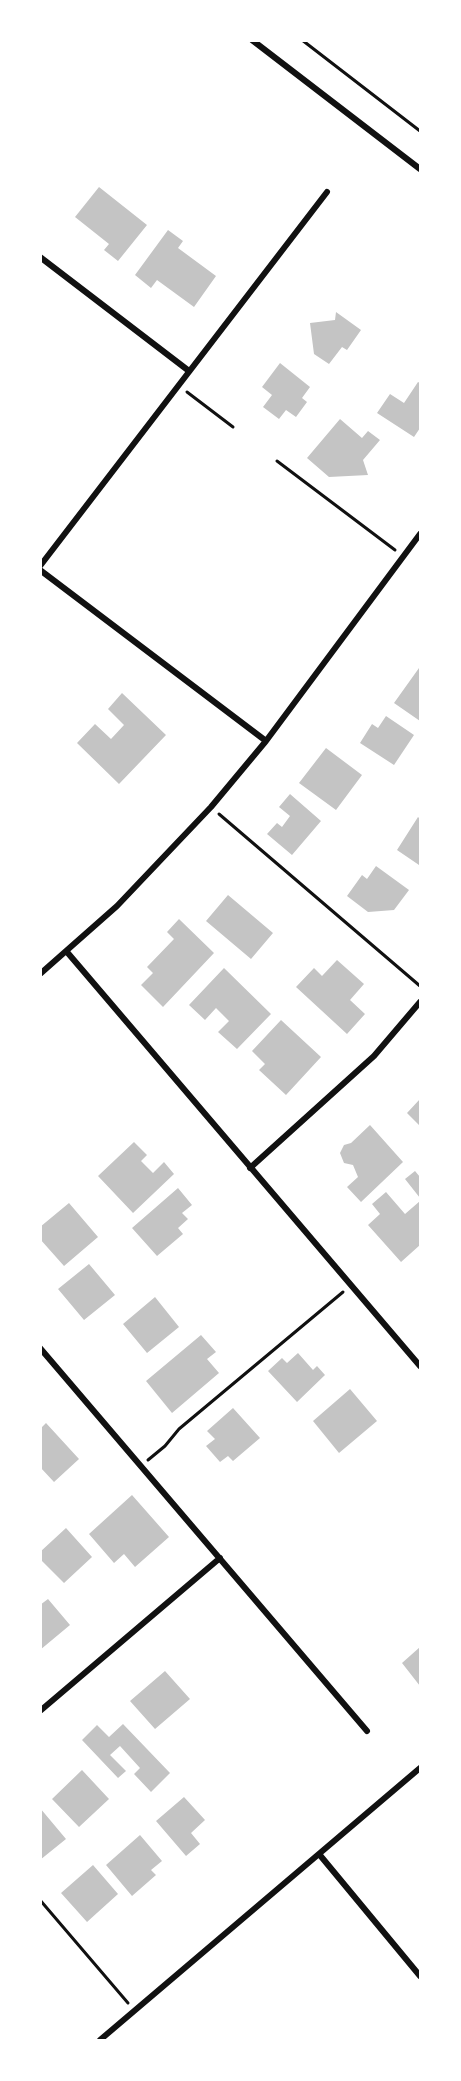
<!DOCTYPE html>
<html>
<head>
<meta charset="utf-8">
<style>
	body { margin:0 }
	#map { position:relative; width:461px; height:2081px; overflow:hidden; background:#fff; font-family:"Golos Text",sans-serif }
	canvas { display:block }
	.frame { position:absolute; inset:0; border:42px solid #fff; pointer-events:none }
</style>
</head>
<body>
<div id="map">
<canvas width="461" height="2081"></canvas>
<div class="frame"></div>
</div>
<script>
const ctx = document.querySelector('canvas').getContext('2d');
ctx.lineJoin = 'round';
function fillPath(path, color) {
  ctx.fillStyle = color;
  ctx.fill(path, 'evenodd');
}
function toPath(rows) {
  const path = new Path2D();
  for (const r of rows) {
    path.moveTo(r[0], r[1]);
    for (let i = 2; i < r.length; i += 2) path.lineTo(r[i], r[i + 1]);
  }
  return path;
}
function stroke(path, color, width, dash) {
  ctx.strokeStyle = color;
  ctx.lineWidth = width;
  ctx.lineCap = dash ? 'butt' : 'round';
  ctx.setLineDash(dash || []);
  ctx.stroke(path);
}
const building = toPath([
	[99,187,147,225,118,261,104,250,109,244,75,217],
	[168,230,183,241,178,248,216,276,194,307,157,280,151,288,135,275],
	[336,312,361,330,347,350,342,347,329,364,314,354,310,323,335,320],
	[280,363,310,387,302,398,307,402,296,417,286,410,279,419,263,407,272,395,262,387],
	[418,382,420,383,420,428,414,437,377,413,390,394,404,403],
	[340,419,362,438,368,431,380,440,363,460,368,475,329,477,307,458],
	[419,668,420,669,420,721,394,703],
	[122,693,166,735,119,784,77,743,95,724,111,739,124,725,108,709],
	[386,716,414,735,394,765,360,743,372,724,378,728],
	[326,748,362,775,336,810,299,783],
	[290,794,321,821,292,855,267,834,277,823,282,827,290,816,279,807],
	[418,817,420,819,419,865,397,850],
	[376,866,409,890,394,910,368,912,347,896,362,875,367,879],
	[228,895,273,933,251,959,206,921],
	[179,919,214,953,163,1007,141,985,153,973,147,967,174,939,167,932],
	[337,960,364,984,350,1000,365,1014,347,1034,296,987,314,968,322,976],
	[224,968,271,1014,237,1049,218,1032,229,1021,216,1008,205,1020,189,1005],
	[281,1020,321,1057,286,1095,259,1070,265,1064,252,1051],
	[420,1099,420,1126,407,1113],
	[370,1125,403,1162,361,1202,347,1187,358,1177,353,1165,344,1163,340,1153,344,1145,351,1143],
	[134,1142,147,1155,141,1161,153,1173,164,1162,174,1174,133,1213,98,1176],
	[415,1171,420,1177,420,1198,405,1179],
	[178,1188,192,1205,182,1213,188,1219,178,1228,183,1234,157,1256,132,1228],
	[386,1192,405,1214,420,1201,420,1245,401,1262,368,1225,380,1214,372,1204],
	[69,1203,98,1237,64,1266,40,1239,40,1227],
	[89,1264,115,1295,84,1320,58,1289],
	[155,1297,179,1327,147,1353,123,1324],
	[201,1335,216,1352,207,1359,219,1373,172,1413,146,1381],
	[298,1353,313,1370,317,1366,325,1375,297,1402,268,1371,282,1358,287,1363],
	[350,1389,377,1421,339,1453,313,1421],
	[233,1408,260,1438,233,1461,228,1456,220,1462,206,1446,215,1439,207,1431],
	[46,1423,79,1459,54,1482,40,1467,40,1429],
	[132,1495,169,1537,135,1567,124,1554,114,1563,89,1534],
	[66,1528,92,1557,64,1583,40,1559,40,1552],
	[48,1599,70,1625,40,1650,40,1605],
	[420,1647,420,1686,402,1663],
	[165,1671,190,1699,155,1729,130,1701],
	[123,1724,170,1773,151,1792,134,1774,140,1768,120,1746,110,1755,126,1771,118,1778,82,1740,97,1725,109,1737],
	[82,1770,109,1799,79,1827,52,1799],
	[184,1797,205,1820,191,1833,200,1844,186,1856,156,1821],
	[40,1808,66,1839,40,1860],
	[140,1835,162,1861,151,1870,156,1875,132,1896,106,1865],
	[93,1865,118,1894,87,1922,61,1893]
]);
const path = toPath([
	[302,40,420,131],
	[187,392,233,427],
	[277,461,395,550],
	[219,814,420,986],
	[148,1460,165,1446,179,1429,343,1292],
	[40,1900,128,2003]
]);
const minor = toPath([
	[252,40,420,169],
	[40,257,189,371],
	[40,566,327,192],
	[40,570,266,741],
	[67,952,420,1366],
	[40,974,117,906,211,807,266,741,420,534],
	[250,1168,374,1056,420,1002],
	[40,1348,367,1731],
	[40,1711,220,1558],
	[319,1854,420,1976],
	[100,2040,420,1768]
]);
fillPath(building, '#c4c4c4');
stroke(path, '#111', 3);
stroke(minor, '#111', 6);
</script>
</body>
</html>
